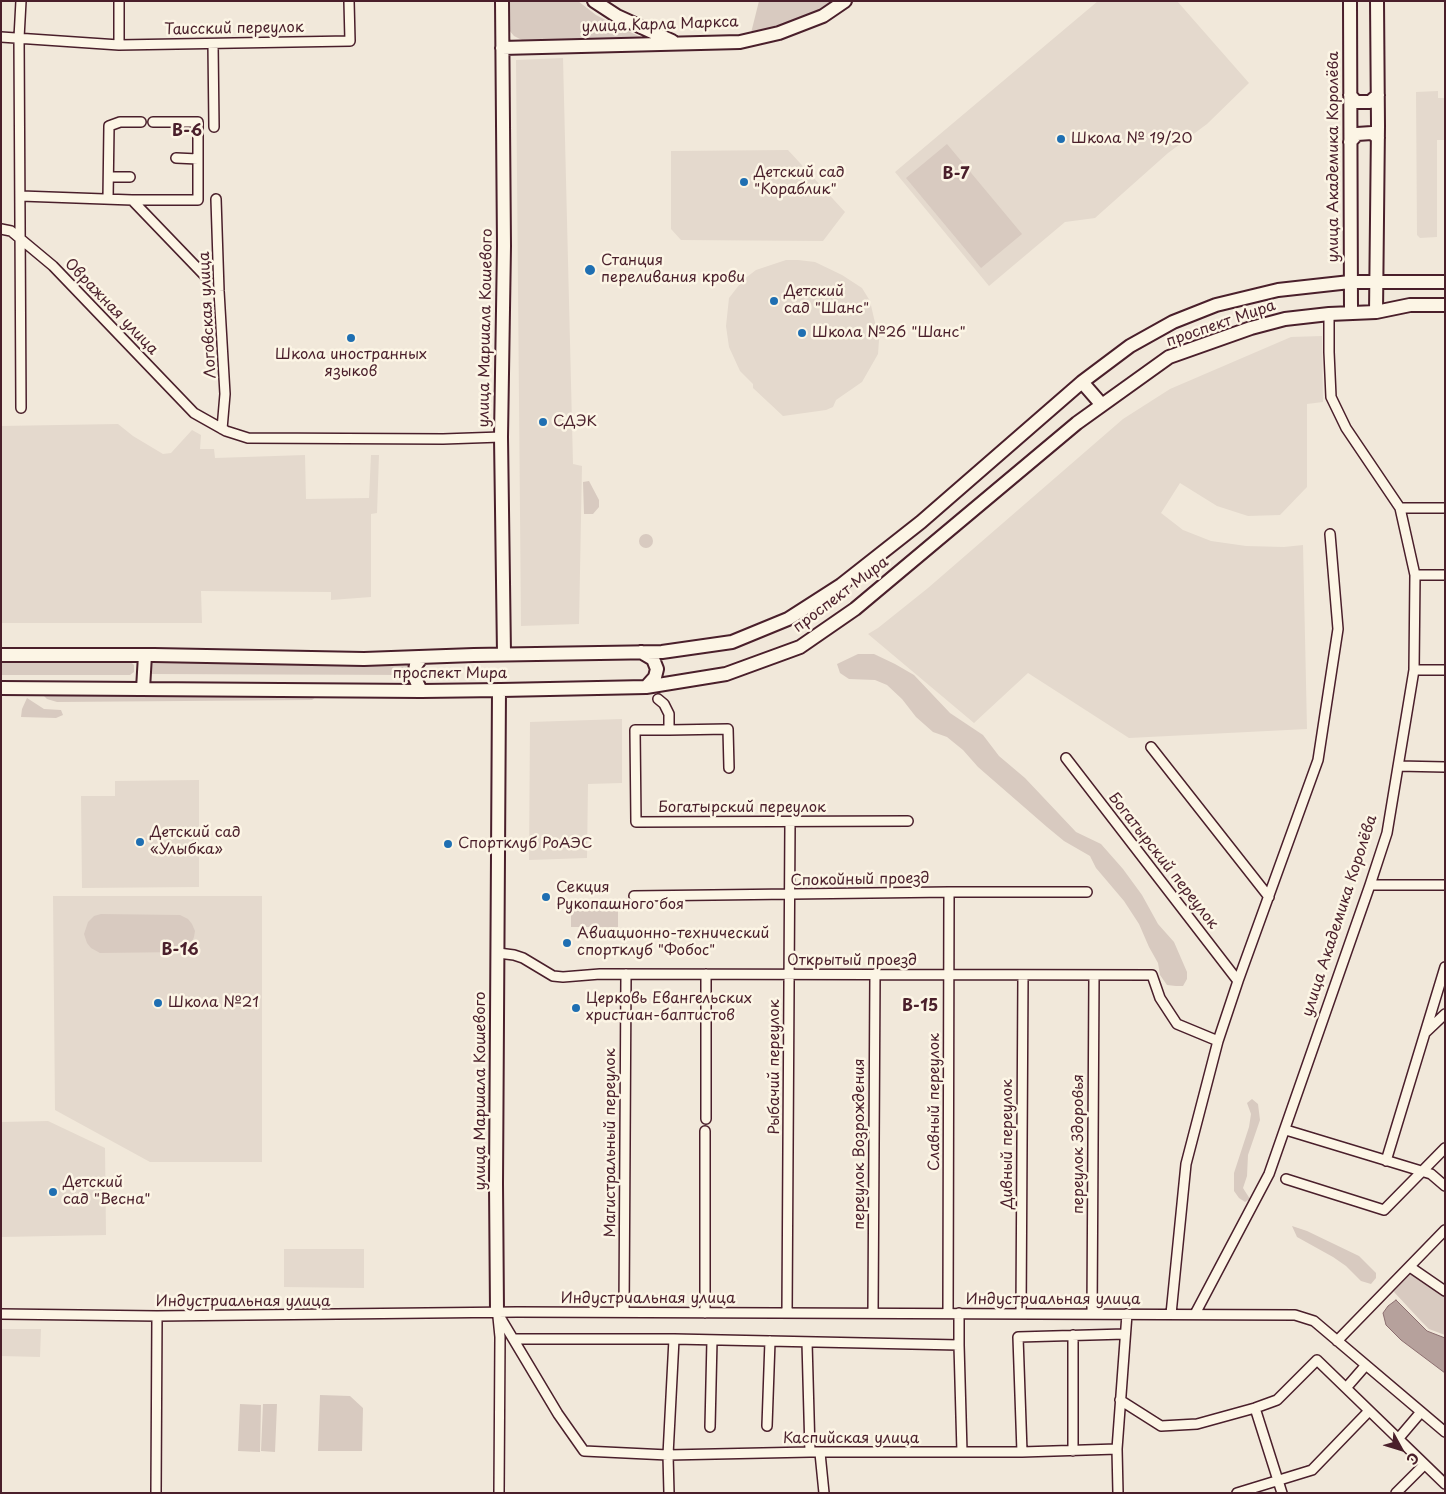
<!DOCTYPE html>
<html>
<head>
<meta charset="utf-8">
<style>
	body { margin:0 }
	#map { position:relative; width:1446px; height:1494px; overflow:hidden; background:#f1e8da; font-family:"Playpen Sans",sans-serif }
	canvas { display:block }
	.frame { position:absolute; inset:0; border:2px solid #4a1f2b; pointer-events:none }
	.north { position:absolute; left:1376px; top:1424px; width:50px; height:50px; -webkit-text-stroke:4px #fcf5e5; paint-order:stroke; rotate:129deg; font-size:14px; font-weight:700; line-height:20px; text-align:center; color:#4a1f2b }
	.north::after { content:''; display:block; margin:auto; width:18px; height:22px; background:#4a1f2b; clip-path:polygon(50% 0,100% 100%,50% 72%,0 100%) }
</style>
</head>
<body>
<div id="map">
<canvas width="1446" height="1494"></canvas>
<div class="frame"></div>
<div class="north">С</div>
</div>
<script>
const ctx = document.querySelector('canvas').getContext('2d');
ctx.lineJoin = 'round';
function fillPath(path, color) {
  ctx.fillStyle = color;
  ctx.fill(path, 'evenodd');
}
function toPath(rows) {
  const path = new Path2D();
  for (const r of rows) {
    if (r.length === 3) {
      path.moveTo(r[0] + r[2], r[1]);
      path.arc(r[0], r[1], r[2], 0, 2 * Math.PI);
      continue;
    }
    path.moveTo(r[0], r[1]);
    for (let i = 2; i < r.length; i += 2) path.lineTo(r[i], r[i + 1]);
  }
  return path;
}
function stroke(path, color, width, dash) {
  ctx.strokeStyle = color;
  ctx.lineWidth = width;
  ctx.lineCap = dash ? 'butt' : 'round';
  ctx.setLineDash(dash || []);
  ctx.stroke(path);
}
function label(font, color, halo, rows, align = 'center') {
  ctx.font = font + ' "Playpen Sans",sans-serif';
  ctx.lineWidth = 5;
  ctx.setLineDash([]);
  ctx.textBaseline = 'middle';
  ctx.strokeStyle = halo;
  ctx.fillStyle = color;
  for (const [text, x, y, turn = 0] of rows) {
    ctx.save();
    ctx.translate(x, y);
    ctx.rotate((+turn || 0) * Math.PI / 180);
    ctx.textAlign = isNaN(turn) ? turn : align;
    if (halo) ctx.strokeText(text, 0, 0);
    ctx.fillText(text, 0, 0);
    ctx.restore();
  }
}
const built = toPath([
	[1098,1,1177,1,1249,83,1207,124,1168,153,1095,218,1065,222,989,286,895,172],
	[563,58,573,464,582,466,579,624,521,626,516,60],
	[1438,91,1438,98,1445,98,1445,140,1437,140,1437,237,1420,238,1417,235,1416,92],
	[788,150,845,212,823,241,681,240,671,229,671,151],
	[786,260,798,260,815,262,842,275,862,288,870,301,879,340,878,354,862,382,836,400,833,407,826,410,783,416,753,388,753,384,740,371,729,347,726,326,729,298,743,280,756,270],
	[1322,336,1323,402,1307,404,1307,487,1280,515,1248,516,1217,506,1180,483,1161,513,1183,530,1211,541,1246,546,1284,547,1303,545,1307,729,1129,738,1028,673,974,723,868,634,878,628,928,588,1123,419,1170,389,1291,337],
	[118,424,133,436,163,454,171,453,192,430,201,435,200,449,214,449,215,458,305,455,306,499,369,498,371,455,379,455,377,513,371,514,371,597,331,600,331,592,201,591,202,623,1,623,1,426],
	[622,719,622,783,588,784,587,858,529,860,530,722],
	[199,780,199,887,82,888,81,796,115,796,115,781],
	[53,896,262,896,262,1162,150,1162,55,1110],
	[48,1121,105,1148,106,1235,1,1237,1,1122],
	[284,1249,364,1249,364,1288,284,1287],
	[1,1329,41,1329,40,1357,1,1356]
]);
const green = toPath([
	[508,1,578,1,596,15,617,26,643,38,522,40,514,36,509,30],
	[759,1,833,1,820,10,797,22,751,33],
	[947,144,1022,234,981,268,906,178],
	[589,481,599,500,599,507,593,514,584,514,583,482],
	[646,541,7],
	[858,654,874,654,895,664,914,675,950,713,983,735,999,756,1025,778,1076,832,1101,844,1123,869,1142,895,1158,924,1174,942,1187,972,1187,979,1183,986,1176,986,1167,985,1160,975,1158,963,1149,947,1139,924,1124,901,1096,868,1090,856,1064,841,1047,827,978,767,963,750,947,737,933,732,916,717,902,699,887,685,875,680,849,679,840,673,837,664],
	[150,661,413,661,412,675,150,674],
	[1,662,131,662,134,665,134,672,130,675,1,675],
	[324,691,312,700,57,702,47,699,41,693],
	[27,698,44,709,61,710,63,715,56,718,21,717,22,709],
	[571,902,618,902,618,927,571,927],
	[101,914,180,915,188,919,192,924,195,931,194,937,191,944,183,952,100,953,91,948,87,943,84,934,88,922,94,916],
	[1252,1099,1258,1104,1260,1120,1248,1155,1247,1176,1243,1188,1250,1199,1245,1202,1239,1198,1234,1191,1234,1173,1249,1127,1251,1114,1247,1103],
	[1292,1226,1307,1231,1359,1256,1376,1273,1376,1278,1371,1284,1361,1281,1346,1266,1333,1257,1297,1237],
	[1409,1274,1412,1274,1445,1296,1445,1335,1429,1329,1421,1321,1394,1292,1395,1287],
	[320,1395,350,1396,363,1408,362,1451,318,1451],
	[240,1404,261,1405,260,1452,238,1451],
	[263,1404,277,1404,275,1452,261,1451]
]);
const water = toPath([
	[1396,1300,1427,1331,1445,1338,1445,1373,1401,1340,1386,1325,1383,1313,1388,1306,1396,1300]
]);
const street = toPath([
	[21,1,19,38,21,408],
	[1,37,119,45,350,41,349,1],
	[213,44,214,127],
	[119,45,119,1],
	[153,122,198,122,198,159],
	[109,177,130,177],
	[21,196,132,200,198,200,198,159,176,158],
	[108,199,109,126,120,122,141,122],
	[216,199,219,291,225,394,222,429],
	[132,200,207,278],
	[1,229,11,231,53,266,194,413,226,431,248,438,443,439,501,437],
	[1400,508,1445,508],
	[1415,575,1445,575],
	[1414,670,1445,670],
	[658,699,664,704,669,714,669,730,728,729,729,768],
	[669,730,635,730,636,822,908,821],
	[1151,747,1269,897],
	[1066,758,1238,981],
	[1398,766,1445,767],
	[1370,885,1445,885],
	[634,896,949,892,1087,892],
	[498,953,514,955,523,958,553,976,563,977,600,974,1152,975,1160,998,1177,1024,1218,1041],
	[1425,1033,1445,1014],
	[706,1119,706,974],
	[1286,1130,1431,1174,1445,1186],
	[1386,1161,1445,967],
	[1286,1179,1384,1210,1445,1148],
	[1410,1267,1445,1291],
	[497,1312,558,1414,584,1451,668,1455,810,1452,1022,1452,1117,1449],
	[624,1312,626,974],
	[705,1313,705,1131],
	[787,1313,790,822],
	[873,1313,875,974],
	[948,1313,949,892],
	[1,1314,157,1316,517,1312,1295,1315,1314,1321,1445,1432],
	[1021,1314,1023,975],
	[1092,1314,1094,975],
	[1171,1314,1186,1164,1218,1041,1238,981,1318,760,1338,629,1330,534],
	[1195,1314,1269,1174,1370,885,1387,833,1414,670,1415,575,1400,508,1346,428,1331,397,1329,352,1329,314],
	[498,1317,500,1337,499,1493],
	[514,1339,674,1339,668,1455,669,1493],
	[674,1339,959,1345,959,1313],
	[1337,1341,1445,1230],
	[807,1342,810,1452],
	[959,1345,962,1452],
	[1346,1388,1366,1365],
	[1120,1400,1161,1426,1197,1424,1255,1408,1277,1400,1317,1360,1445,1484],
	[1255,1408,1282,1493],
	[767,1426,770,1341],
	[710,1427,712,1340],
	[1398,1439,1421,1412],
	[1073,1451,1073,1335],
	[1022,1452,1018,1337,1125,1334],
	[820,1453,824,1493],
	[156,1493,157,1316],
	[1118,1493,1117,1449,1127,1314],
	[1237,1493,1312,1470,1369,1411],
	[1396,1493,1424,1465]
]);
const secondary = toPath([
	[502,1,504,246,501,437,504,654],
	[594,1,617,16,672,41],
	[1350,1,1351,312],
	[502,48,740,42,779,33,823,16,845,1],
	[1350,95,1356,102,1370,102,1378,95],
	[1350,142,1357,134,1372,133,1378,138],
	[1376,312,1378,126,1377,1],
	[1082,382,1102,405],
	[641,652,653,659,657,669,655,677,646,687],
	[1,655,154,655,364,659,474,655,662,652,732,642,788,619,841,585,921,522,1082,382,1130,346,1173,322,1216,305,1278,290,1350,282,1445,282],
	[1,688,421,691,501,690,646,687,726,674,800,647,855,609,1077,423,1169,357,1251,328,1285,319,1329,314,1376,312,1410,305,1445,305],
	[143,689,145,655],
	[421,691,414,676,416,665,422,657],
	[497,1312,496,1183,499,690]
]);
const markers = [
	[1061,139,5,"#1f6fb2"],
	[744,182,5,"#1f6fb2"],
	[590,270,6,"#1f6fb2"],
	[774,301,5,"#1f6fb2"],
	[802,333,5,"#1f6fb2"],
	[351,338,5,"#1f6fb2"],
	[543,422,5,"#1f6fb2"],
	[140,842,5,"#1f6fb2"],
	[448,844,5,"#1f6fb2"],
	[546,897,5,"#1f6fb2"],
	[567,943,5,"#1f6fb2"],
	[158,1003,5,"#1f6fb2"],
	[576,1008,5,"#1f6fb2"],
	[53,1192,5,"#1f6fb2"]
];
const streetNames = [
	["улица Карла Маркса",660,25,-2],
	["Таисский переулок",234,29,-1],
	["улица Академика Королёва",1334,157,-90],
	["Овражная улица",111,307,46],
	["Логовская улица",208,315,-93],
	["проспект Мира",1221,324,-19],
	["улица Маршала Кошевого",486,328,-89],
	["проспект Мира",841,595,-37],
	["проспект Мира",450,674],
	["Богатырский переулок",742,808],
	["Богатырский переулок",1163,861,52],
	["Спокойный проезд",860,880,-1],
	["улица Академика Королёва",1340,916,-72],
	["Открытый проезд",852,961],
	["Рыбачий переулок",775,1067,-90],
	["улица Маршала Кошевого",481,1091,-90],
	["Славный переулок",935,1102,-90],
	["Магистральный переулок",611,1143,-90],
	["переулок Возрождения",860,1144,-90],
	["Дивный переулок",1008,1144,-90],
	["переулок Здоровья",1079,1144,-90],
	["Индустриальная улица",648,1299],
	["Индустриальная улица",1053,1300],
	["Индустриальная улица",243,1302],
	["Каспийская улица",851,1439]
];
const poiNames = [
	["Школа № 19/20",1071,139],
	["Детский сад",754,173],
	["\"Кораблик\"",754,190],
	["Станция",601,261],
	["переливания крови",601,278],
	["Детский",784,292],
	["сад \"Шанс\"",784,309],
	["Школа №26 \"Шанс\"",812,333],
	["Школа иностранных",351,355,"center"],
	["языков",351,372,"center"],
	["СДЭК",553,422],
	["Детский сад",150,833],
	["«Улыбка»",150,850],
	["Спортклуб РоАЭС",458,844],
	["Секция",556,888],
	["Рукопашного боя",556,905],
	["Авиационно-технический",577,934],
	["спортклуб \"Фобос\"",577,951],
	["Церковь Евангельских",586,999],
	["христиан-баптистов",586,1016],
	["Школа №21",168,1003],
	["Детский",63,1183],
	["сад \"Весна\"",63,1200]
];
const neighbourhoodNames = [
	["В-6",187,132],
	["В-7",956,175],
	["В-16",180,951],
	["В-15",920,1007]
];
fillPath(built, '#e4d9cd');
fillPath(green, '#d8cac0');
fillPath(water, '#b6a19c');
stroke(water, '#8b6d6f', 1);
stroke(street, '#4a1f2b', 12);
stroke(secondary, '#4a1f2b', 16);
stroke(street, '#fcf5e5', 9);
stroke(secondary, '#fcf5e5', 12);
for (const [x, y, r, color] of markers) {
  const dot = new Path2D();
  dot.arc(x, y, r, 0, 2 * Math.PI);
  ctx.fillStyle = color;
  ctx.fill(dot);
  stroke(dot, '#fcf5e5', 2);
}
label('15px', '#4a1f2b', '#fcf5e5', streetNames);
label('15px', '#4a1f2b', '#fcf5e5', poiNames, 'left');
label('bold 16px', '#4a1f2b', '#fcf5e5', neighbourhoodNames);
</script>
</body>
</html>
